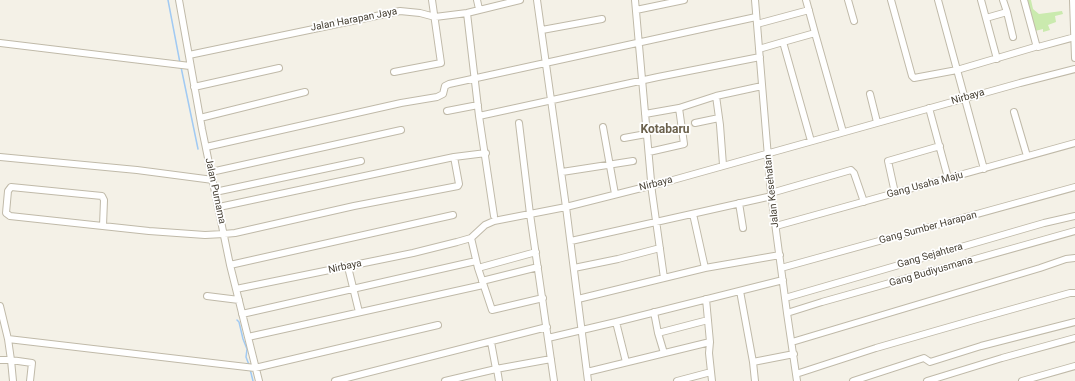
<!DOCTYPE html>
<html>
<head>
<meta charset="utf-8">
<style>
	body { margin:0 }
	canvas { display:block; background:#f4f1e7 }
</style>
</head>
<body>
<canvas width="1075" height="381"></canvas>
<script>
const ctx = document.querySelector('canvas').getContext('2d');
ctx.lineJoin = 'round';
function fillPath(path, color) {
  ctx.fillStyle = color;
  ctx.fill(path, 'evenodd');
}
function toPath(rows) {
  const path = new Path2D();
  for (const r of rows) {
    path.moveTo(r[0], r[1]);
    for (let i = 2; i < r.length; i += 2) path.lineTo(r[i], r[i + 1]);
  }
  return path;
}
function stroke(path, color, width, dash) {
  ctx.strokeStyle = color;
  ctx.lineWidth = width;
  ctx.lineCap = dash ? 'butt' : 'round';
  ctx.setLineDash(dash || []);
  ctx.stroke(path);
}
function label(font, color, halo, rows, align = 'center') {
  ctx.font = font + ' Roboto,sans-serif';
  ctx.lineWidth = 3.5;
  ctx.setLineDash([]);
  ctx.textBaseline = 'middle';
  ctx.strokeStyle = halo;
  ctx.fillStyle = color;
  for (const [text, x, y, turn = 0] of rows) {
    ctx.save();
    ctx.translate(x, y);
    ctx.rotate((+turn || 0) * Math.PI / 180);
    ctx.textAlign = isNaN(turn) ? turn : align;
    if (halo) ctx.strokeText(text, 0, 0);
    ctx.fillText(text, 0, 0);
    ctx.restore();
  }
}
const green = toPath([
	[1026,0,1031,0,1033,9,1039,14,1062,11,1063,14,1055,16,1056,22,1048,25,1050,30,1043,32,1043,29,1035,31]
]);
const stream = toPath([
	[168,0,180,63],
	[181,67,198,149],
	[237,320,239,322,243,339,247,349,246,357,249,365],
	[250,369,253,381]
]);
const minor = toPath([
	[179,0,202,129,230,265,259,381],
	[477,0,479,9],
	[537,0,566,207,588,381],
	[635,0,652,192,664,278],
	[755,0,771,193,787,313,797,381],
	[848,0,854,21],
	[891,0,912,76,914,78,957,70,1035,47,1036,44,1024,0],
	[938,0,984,169],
	[981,0,997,59],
	[1073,0,1075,58],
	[636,10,684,0],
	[1007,12,1013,37],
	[467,13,479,116,494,216],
	[986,18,1007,12,1003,0],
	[757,24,809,10],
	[542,30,602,19],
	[815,33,843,132],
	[783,42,815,33,806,0],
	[0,43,190,66],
	[1036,46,1038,47,1075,37],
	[759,49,783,42,811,141],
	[189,55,400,11,420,13,435,17,467,13,520,0],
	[394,72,441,63,432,0],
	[194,87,279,68],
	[870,94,877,122],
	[716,96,720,125,723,165],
	[929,108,948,178],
	[447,111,478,105],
	[1014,112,1027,156],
	[645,114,679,108,716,96,762,86],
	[479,116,658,77,760,57],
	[200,118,305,92],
	[519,123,530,214,554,381],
	[695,123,719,118],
	[603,127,615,194],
	[624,138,646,134],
	[206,147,401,103,437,97,443,94,445,86,449,84,756,17],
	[649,152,684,144,679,108],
	[0,157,137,170,213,180],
	[211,172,401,130],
	[562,172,633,161],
	[215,192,361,161],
	[771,193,851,170,854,173,864,202],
	[895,193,888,161,940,146],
	[739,203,743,228],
	[219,207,454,157,486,153],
	[103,226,104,200,102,196,11,187,8,191,6,213,10,216,149,231,205,235,224,234,235,233,354,206,458,186,459,184,454,157],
	[776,226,1075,143],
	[471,238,478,268,536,252],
	[571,241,772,196],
	[230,265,453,215],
	[348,267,359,312],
	[478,268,492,310,543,298],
	[574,268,618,259,660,248],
	[705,268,780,255],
	[781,268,1075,187],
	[482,281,538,267],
	[236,289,413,253,457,242,471,238,485,225,494,221,566,207,673,180,1020,83,1075,69],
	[740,291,753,362,794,354],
	[207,296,239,300],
	[785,298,1044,223,1075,216],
	[578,299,705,268,693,214],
	[706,299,710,342,709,353,712,381],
	[0,306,8,339],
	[654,312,658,333,664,353],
	[787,313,822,302,1075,231],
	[242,314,476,261],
	[616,322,626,362],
	[658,333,708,320],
	[248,337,483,285],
	[548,338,616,322,783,280],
	[491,342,496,369],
	[792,342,1040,268,1066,259,1075,258],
	[0,360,11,360,8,339,255,368,438,325],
	[753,362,755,381],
	[497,369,499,381],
	[587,372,710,342],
	[796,374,876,348,977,319,1070,293,1075,293],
	[13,381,11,360,32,363,30,381],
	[335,381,547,327],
	[445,381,496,369,551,359],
	[677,381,711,372],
	[853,381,924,358,930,362,981,346,1075,322],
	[927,381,1002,358,1075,338],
	[1022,381,1075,366]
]);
const streetNames = [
	["Jalan Harapan Jaya",354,20,-11],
	["Nirbaya",968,97,-16],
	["Nirbaya",656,184,-14],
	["Gang Usaha Maju",925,185,-15],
	["Jalan Purnama",215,191,78],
	["Jalan Kesehatan",772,191,-96],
	["Gang Sumber Harapan",928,228,-15],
	["Gang Sejahtera",930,256,-16],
	["Nirbaya",345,267,-12],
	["Gang Budiyusmana",931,272,-16]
];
const quarterNames = [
	["Kotabaru",665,130]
];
fillPath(green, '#caeaae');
stroke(stream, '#a1caf3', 1.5);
stroke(minor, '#c0baa9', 8);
stroke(minor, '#fff', 6);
label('10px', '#484236', '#fff', streetNames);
label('bold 12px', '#6b614c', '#fff', quarterNames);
</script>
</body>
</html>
